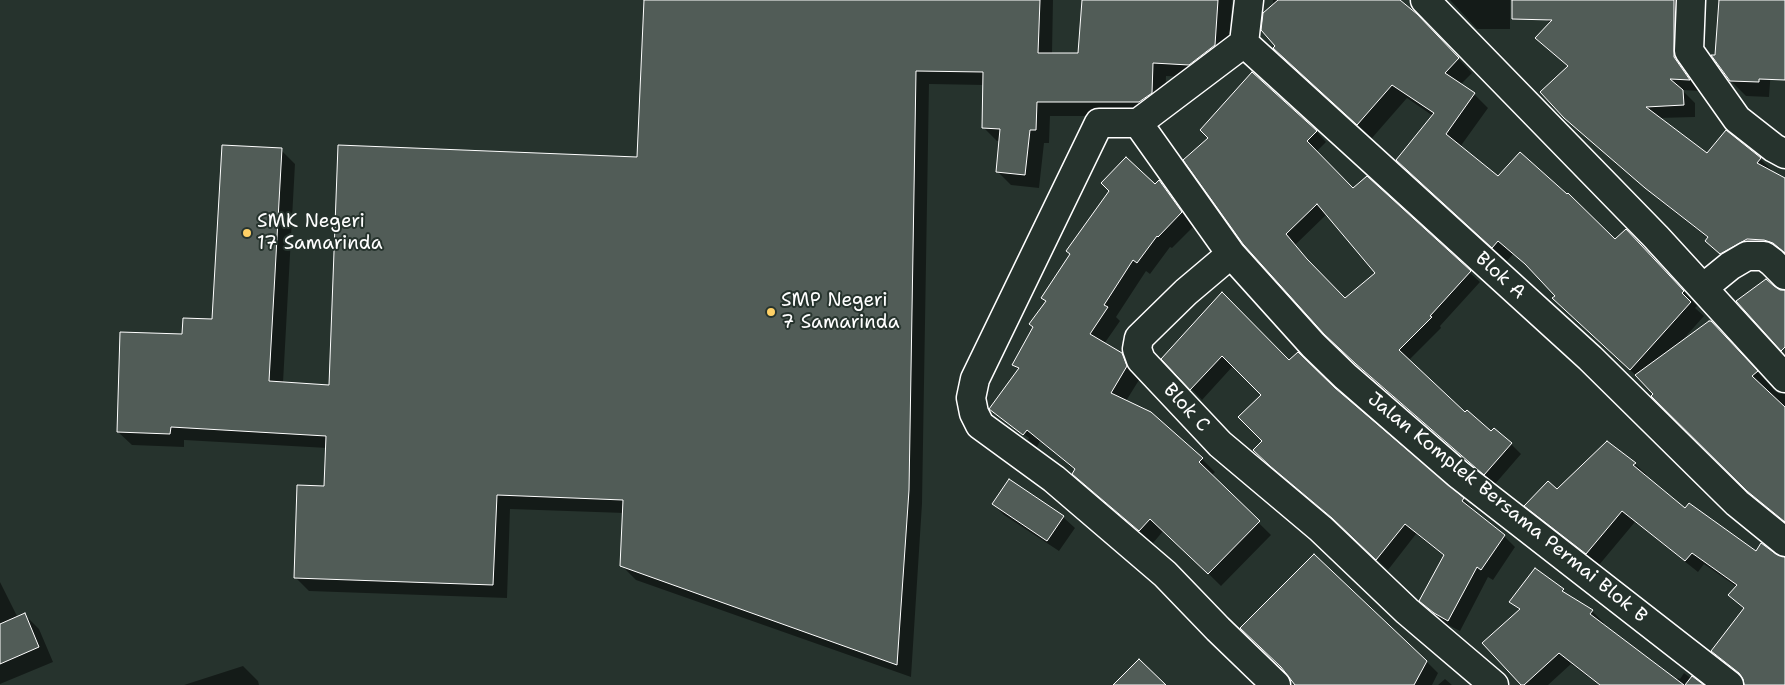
<!DOCTYPE html>
<html>
<head>
<meta charset="utf-8">
<style>
	body { margin:0 }
	canvas { display:block; background:#26332d }
</style>
</head>
<body>
<canvas width="1785" height="685"></canvas>
<script>
const ctx = document.querySelector('canvas').getContext('2d');
ctx.lineJoin = 'round';
function fillPath(path, color) {
  ctx.fillStyle = color;
  ctx.fill(path, 'evenodd');
}
function toPath(rows) {
  const path = new Path2D();
  for (const r of rows) {
    path.moveTo(r[0], r[1]);
    for (let i = 2; i < r.length; i += 2) path.lineTo(r[i], r[i + 1]);
  }
  return path;
}
function stroke(path, color, width, dash) {
  ctx.strokeStyle = color;
  ctx.lineWidth = width;
  ctx.lineCap = dash ? 'butt' : 'round';
  ctx.setLineDash(dash || []);
  ctx.stroke(path);
}
function label(font, color, halo, rows, align = 'center') {
  ctx.font = font + ' "Shantell Sans",sans-serif';
  ctx.lineWidth = 4;
  ctx.setLineDash([]);
  ctx.textBaseline = 'middle';
  ctx.strokeStyle = halo;
  ctx.fillStyle = color;
  for (const [text, x, y, turn = 0] of rows) {
    ctx.save();
    ctx.translate(x, y);
    ctx.rotate((+turn || 0) * Math.PI / 180);
    ctx.textAlign = isNaN(turn) ? turn : align;
    if (halo) ctx.strokeText(text, 0, 0);
    ctx.fillText(text, 0, 0);
    ctx.restore();
  }
}
const shadow = toPath([
	[645,0,1053,0,1052,54,1079,54,1083,0,1232,0,1228,59,1204,78,1166,76,1165,107,1154,116,1050,116,1049,143,1044,143,1039,188,1011,185,997,171,1000,141,997,141,983,127,984,85,929,84,922,504,911,677,636,580,622,566,624,513,510,509,507,598,309,591,295,577,326,488,327,448,184,440,184,447,132,445,118,432,184,335,213,321,281,150,295,164,283,383,330,386,638,158],
	[1273,0,1397,0,1431,30,1472,73,1460,85,1474,94,1488,108,1460,147,1498,178,1615,241,1640,244,1697,306,1695,308,1704,316,1679,344,1723,334,1775,391,1780,394,1785,394,1785,523,1761,503,1653,396,1655,394,1643,382,1568,312,1556,296,1535,273,1513,254,1507,261,1412,174,1433,116,1407,98,1372,138,1289,62,1277,46],
	[1450,0,1510,0,1510,29,1477,29],
	[1546,0,1685,0,1685,70,1700,91,1682,90,1695,103,1695,117,1659,118,1707,155,1760,159,1772,170,1771,172,1785,179,1785,254,1777,252,1732,265,1718,252,1708,238,1658,199,1566,119,1569,67,1537,38,1550,23,1546,19],
	[1721,0,1776,0,1769,97,1746,96,1730,80,1717,56],
	[1316,131,1326,142,1316,152,1353,190,1367,178,1480,282,1440,326,1441,328,1409,360,1465,414,1491,433,1511,444,1521,454,1495,484,1367,375,1325,333,1185,160],
	[1327,214,1377,273,1345,299,1316,270,1295,245],
	[1159,182,1172,194,1194,226,1172,248,1170,247,1150,274,1146,271,1116,317,1120,321,1104,344,1121,354,1135,367,1139,380,1126,401,1150,413,1202,459,1215,472,1211,476,1271,535,1221,586,1164,530,1153,543,1086,486,1073,473,1075,470,1040,441,1037,447,1028,440,1029,438,1003,418,1003,420,991,408,1019,370,1013,365],
	[1222,294,1289,362,1334,389,1463,499,1474,510,1473,511,1504,536,1515,547,1493,580,1488,577,1460,631,1446,624,1421,601,1445,556,1416,534,1388,570,1344,528,1283,477,1264,441,1262,395,1233,366,1202,400,1163,359],
	[1607,443,1635,464,1647,475,1645,477,1685,510,1756,553,1785,558,1785,685,1745,685,1744,678,1713,651,1744,609,1730,595,1737,587,1704,564,1698,572,1635,522,1599,565,1538,518,1526,506,1557,491],
	[1009,481,1063,517,1075,528,1059,551,1004,515,993,504],
	[0,582,18,618,25,615,39,629,53,662,0,684],
	[1559,587,1568,596,1592,611,1604,623,1603,624,1676,680,1678,678,1680,679,1684,673,1700,685,1599,685,1571,664,1548,685,1523,685,1520,611,1511,602],
	[1426,661,1438,673,1432,685,1297,685],
	[243,666,258,681,259,685,184,685],
	[1445,679,1452,685,1438,685]
]);
const building = toPath([
	[644,0,1040,0,1038,53,1078,53,1082,0,1218,0,1215,45,1189,65,1153,63,1152,93,1139,102,1037,102,1036,130,1030,130,1025,175,996,172,1000,129,982,128,983,72,916,71,909,490,897,665,620,566,623,500,497,495,493,585,294,578,297,485,324,486,326,436,171,427,170,434,117,432,120,332,182,334,183,318,212,319,222,145,282,148,269,381,329,385,338,145,637,157,644,0],
	[1278,0,1400,0,1417,14,1459,58,1445,73,1475,93,1446,134,1498,176,1520,152,1567,194,1568,193,1615,239,1626,229,1684,291,1682,293,1691,302,1630,370,1552,298,1555,296,1525,264,1498,241,1492,248,1396,160,1434,113,1392,85,1357,125,1273,48,1275,46,1261,30,1263,13,1278,0],
	[1512,0,1674,0,1674,57,1690,80,1670,79,1683,90,1684,105,1646,107,1707,153,1726,130,1761,158,1757,163,1785,178,1785,253,1773,243,1764,240,1747,239,1720,254,1705,241,1708,237,1645,188,1564,118,1540,92,1568,66,1535,38,1552,20,1512,19,1512,0],
	[1719,0,1785,0,1785,80,1759,79,1759,82,1730,81,1711,55,1715,55,1719,0],
	[1252,72,1317,131,1307,141,1353,188,1367,176,1471,271,1430,316,1432,317,1399,350,1465,412,1467,410,1491,431,1494,428,1512,443,1484,475,1356,364,1324,334,1243,244,1183,160,1208,138,1200,130,1252,72],
	[1317,204,1375,273,1345,298,1307,259,1286,234,1317,204],
	[1126,157,1155,184,1159,180,1182,212,1158,237,1157,236,1137,263,1133,260,1104,305,1108,307,1090,334,1122,353,1127,366,1111,393,1151,412,1203,458,1199,462,1260,521,1208,574,1150,519,1139,531,1072,474,1075,469,1027,430,1023,435,989,409,1019,368,1012,365,1033,327,1029,324,1046,301,1041,298,1070,254,1066,251,1109,191,1101,183,1126,157],
	[1766,279,1774,286,1780,290,1785,290,1785,347,1781,351,1736,301,1766,279],
	[1222,292,1289,360,1298,352,1335,388,1464,498,1462,501,1505,535,1481,570,1477,567,1448,621,1434,613,1419,601,1444,555,1405,524,1376,560,1332,518,1270,466,1253,450,1262,441,1238,417,1261,395,1222,356,1190,390,1161,359,1222,292],
	[1709,321,1711,321,1758,371,1752,376,1785,407,1785,522,1747,491,1651,396,1653,394,1635,375,1709,321],
	[1607,441,1636,463,1633,465,1685,508,1689,503,1756,551,1761,543,1776,554,1785,557,1785,685,1744,685,1743,679,1739,673,1711,651,1744,608,1728,595,1737,585,1692,553,1685,561,1622,511,1586,554,1524,506,1548,481,1557,489,1607,441],
	[1009,479,1064,516,1047,541,992,504,1009,479],
	[1314,554,1427,661,1414,685,1295,685,1281,667,1240,628,1314,554],
	[1535,568,1564,589,1562,591,1593,610,1590,614,1684,685,1600,685,1559,653,1524,685,1521,685,1482,643,1520,609,1509,602,1535,568],
	[25,613,39,647,0,664,0,624,25,613],
	[1139,659,1166,685,1113,685,1139,659],
	[1692,676,1704,685,1685,685,1692,676]
]);
const minor = toPath([
	[1249,0,1244,43,1590,358,1737,503,1785,542],
	[1425,0,1656,237,1785,378],
	[1691,0,1689,51,1737,119,1774,148,1785,154],
	[1138,123,1244,43],
	[1231,254,1313,345,1345,376,1458,474,1729,685],
	[1703,288,1730,266,1747,256,1764,256,1772,262,1785,275],
	[1276,685,1218,629,1165,574,1054,479,980,425,974,413,971,398,975,379,1099,123,1138,123,1231,254,1186,292,1139,338,1137,349,1141,360,1220,444,1321,529,1407,611,1494,685]
]);
const markers = [
	[247,233,5,"#ffd166"],
	[771,312,5,"#ffd166"]
];
const poiNames = [
	["SMK Negeri",257,222],
	["17 Samarinda",257,244],
	["SMP Negeri",781,301],
	["7 Samarinda",781,323]
];
const streetNames = [
	["Blok A",1500,276,42],
	["Blok C",1186,408,47],
	["Jalan Komplek Bersama Permai Blok B",1507,508,39]
];
fillPath(shadow, '#0007');
fillPath(building, '#515c57');
stroke(building, '#fff', 1);
stroke(minor, '#fff', 31);
stroke(minor, '#26332d', 28);
for (const [x, y, r, color] of markers) {
  const dot = new Path2D();
  dot.arc(x, y, r, 0, 2 * Math.PI);
  ctx.fillStyle = color;
  ctx.fill(dot);
  stroke(dot, '#26332d', 2);
}
label('19px', '#fff', '#26332d', poiNames, 'left');
label('19px', '#fff', '#26332d', streetNames);
</script>
</body>
</html>
